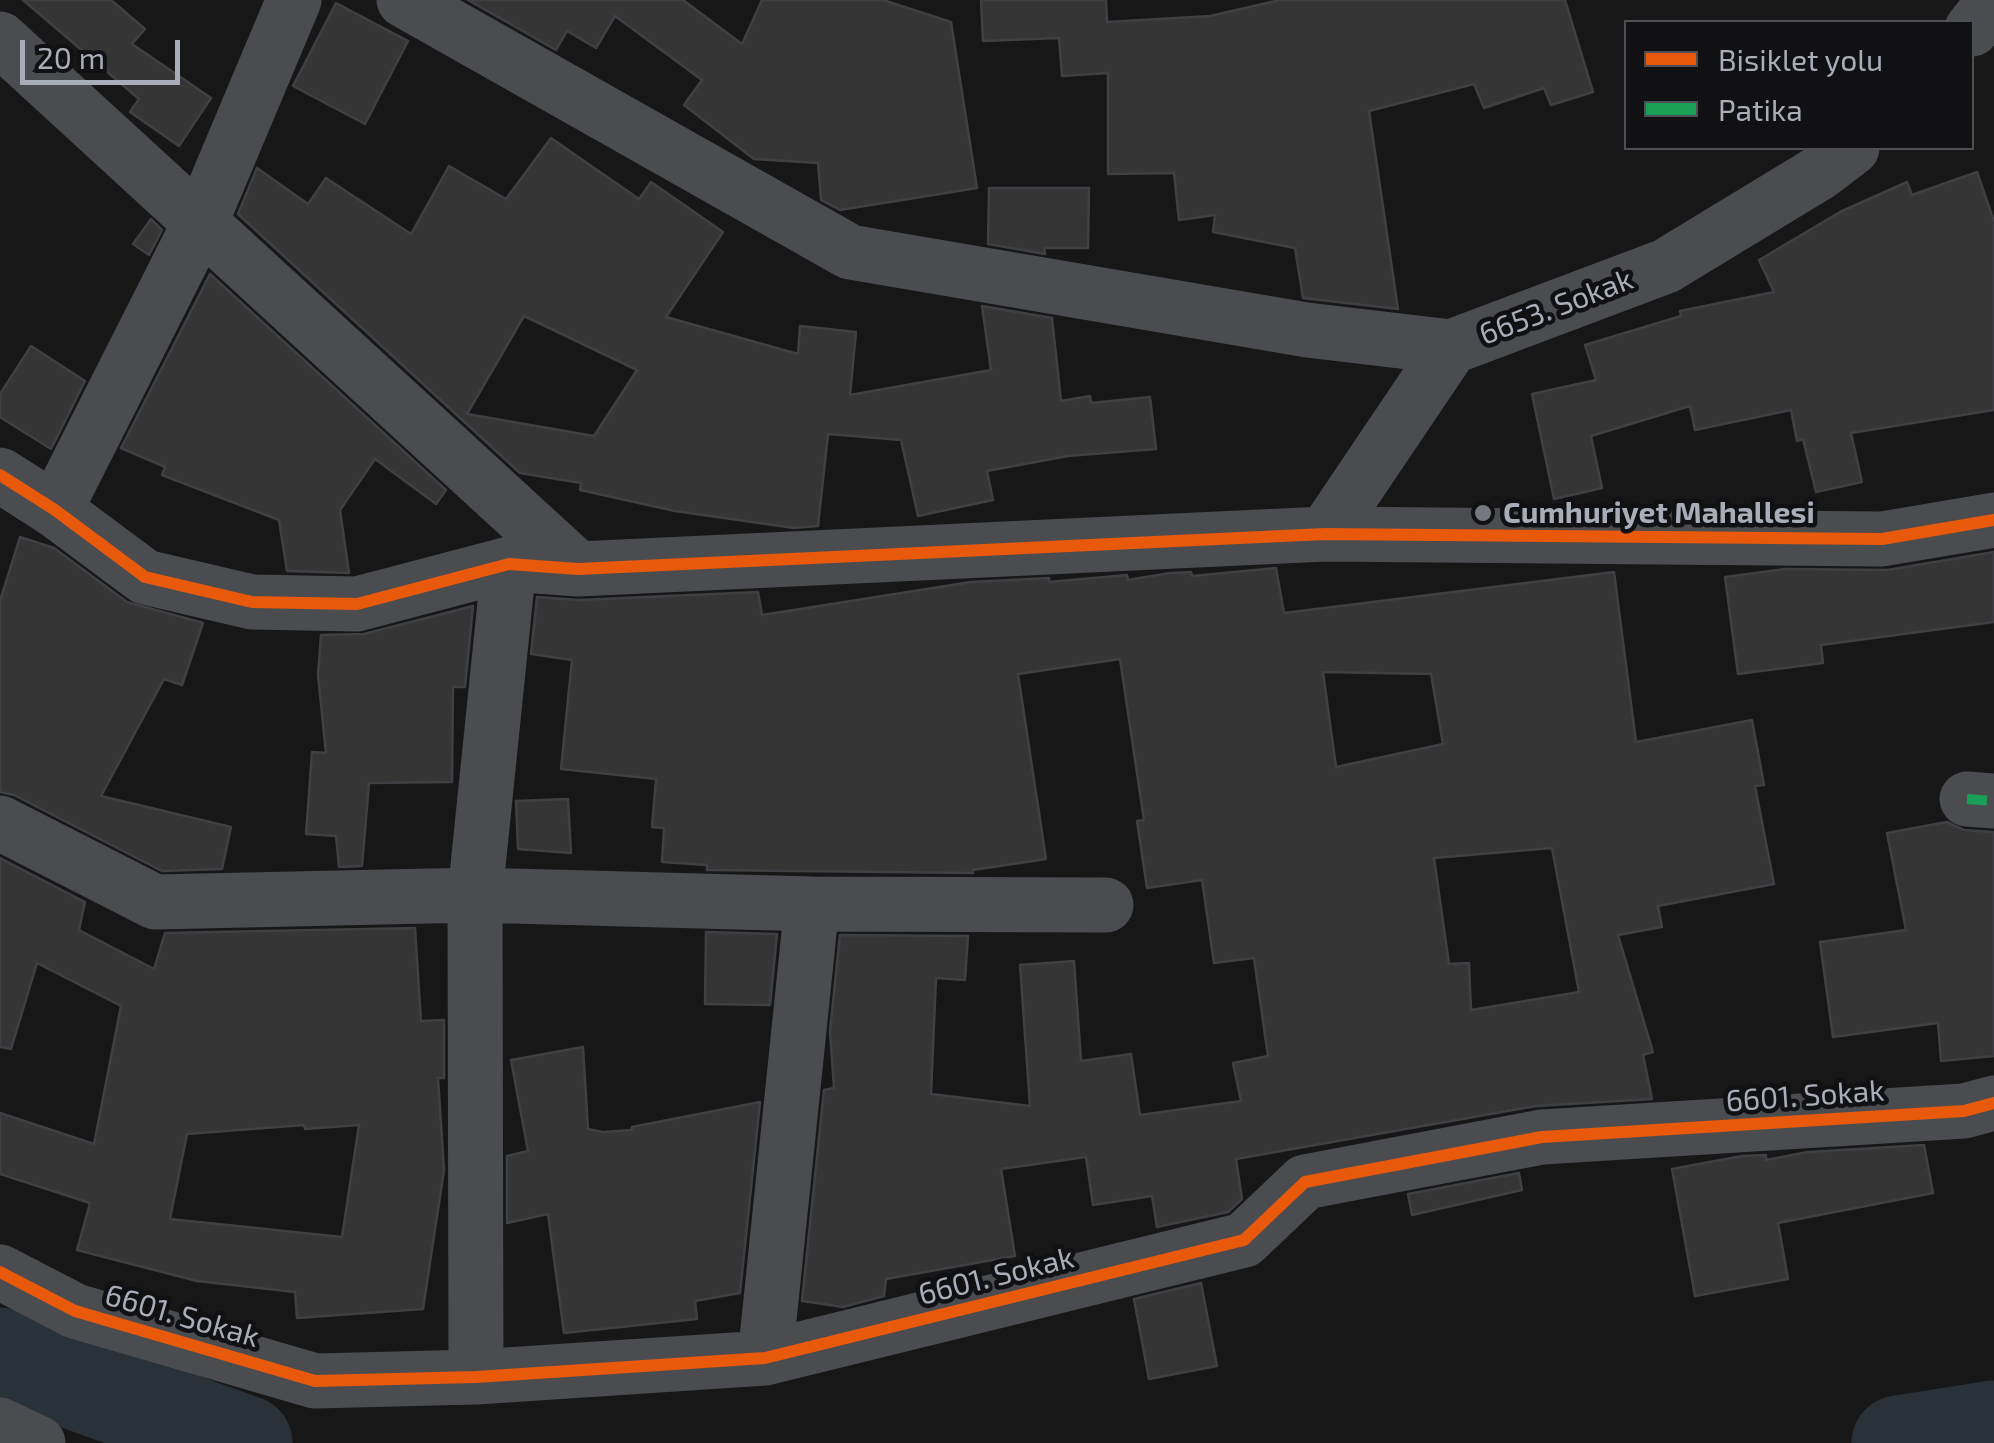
<!DOCTYPE html>
<html>
<head>
<meta charset="utf-8">
<style>
	body { margin:0 }
	#map { position:relative; width:1994px; height:1443px; overflow:hidden; background:#171717; font-family:"Exo 2",sans-serif }
	canvas { display:block }
	.legend { position:absolute; left:1624px; top:20px; width:350px; height:130px; box-sizing:border-box; background:#111113; border:2px solid #4d4f55; margin:0; padding:12px 18px; list-style:none; font-size:30px; color:#a8adb8 }
	.legend li { display:flex; align-items:center; gap:20px; height:50px }
	.legend b { width:50px; border:2px solid #4d4f55 }
	.scale { position:absolute; left:20px; top:40px; width:160px; height:45px; box-sizing:border-box; border:5px solid #a8adb8; border-top:0; padding-left:12px; font-size:30px; line-height:35px; white-space:nowrap; color:#a8adb8; -webkit-text-stroke:8px #111113; paint-order:stroke }
</style>
</head>
<body>
<div id="map">
<canvas width="1994" height="1443"></canvas>
<ul class="legend">
<li><b style="height:12px;background:#e8590c"></b>Bisiklet yolu</li>
<li><b style="height:12px;background:#1a9f57"></b>Patika</li>
</ul>
<div class="scale">20 m</div>
</div>
<script>
const ctx = document.querySelector('canvas').getContext('2d');
ctx.lineJoin = 'round';
function toPath(rows) {
  const path = new Path2D();
  for (const r of rows) {
    path.moveTo(r[0], r[1]);
    for (let i = 2; i < r.length; i += 2) path.lineTo(r[i], r[i + 1]);
  }
  return path;
}
function stroke(path, color, width, dash) {
  ctx.strokeStyle = color;
  ctx.lineWidth = width;
  ctx.lineCap = dash ? 'butt' : 'round';
  ctx.setLineDash(dash || []);
  ctx.stroke(path);
}
function fillPath(path, color) {
  ctx.fillStyle = color;
  ctx.fill(path, 'evenodd');
}
function label(font, color, halo, rows, align = 'center') {
  ctx.font = font + ' "Exo 2",sans-serif';
  ctx.lineWidth = 9;
  ctx.setLineDash([]);
  ctx.textBaseline = 'middle';
  ctx.strokeStyle = halo;
  ctx.fillStyle = color;
  for (const [text, x, y, turn = 0] of rows) {
    ctx.save();
    ctx.translate(x, y);
    ctx.rotate((+turn || 0) * Math.PI / 180);
    ctx.textAlign = isNaN(turn) ? turn : align;
    if (halo) ctx.strokeText(text, 0, 0);
    ctx.fillText(text, 0, 0);
    ctx.restore();
  }
}
const river = toPath([
	[0,1355,245,1443],
	[1899,1443,1994,1428]
]);
const building = toPath([
	[23,0,111,0,145,29,132,44,211,98,179,146,130,112,139,99,23,0],
	[468,0,683,0,742,44,762,0,883,0,951,22,977,188,840,210,821,200,818,163,754,159,684,105,702,80,615,16,596,48,567,31,556,50,468,0],
	[981,0,1106,0,1107,22,1210,16,1280,0,1565,0,1593,92,1551,105,1544,88,1484,108,1474,84,1369,111,1398,309,1311,299,1303,298,1295,248,1213,232,1215,215,1179,220,1174,173,1108,174,1108,73,1062,76,1059,38,983,41,981,0],
	[336,3,408,41,365,124,293,86,336,3],
	[551,138,639,199,651,182,723,232,666,317,798,354,800,326,856,332,850,395,991,370,982,306,1052,318,1061,401,1090,396,1091,403,1150,397,1156,449,1068,456,987,471,993,500,918,516,901,440,828,434,818,526,794,528,675,511,580,490,581,483,520,473,238,214,257,168,308,204,326,178,411,234,449,166,506,199,551,138],
	[524,316,637,370,594,436,467,414,524,316],
	[1977,172,1994,221,1994,410,1851,433,1862,482,1816,492,1803,439,1797,441,1791,410,1695,430,1690,406,1591,436,1602,488,1554,499,1532,394,1596,380,1585,345,1681,316,1680,311,1774,292,1759,260,1840,212,1907,182,1912,195,1977,172],
	[989,188,1089,188,1088,248,1044,248,1045,254,988,244,989,188],
	[151,219,162,230,149,255,133,244,151,219],
	[210,274,446,490,436,504,375,459,340,510,349,573,287,571,279,520,162,475,165,467,121,448,210,274],
	[31,346,85,381,51,449,0,417,0,394,31,346],
	[20,537,54,548,127,602,203,623,182,685,164,679,101,796,231,827,222,869,162,871,14,795,0,792,0,601,20,537],
	[1994,552,1994,622,1821,645,1823,663,1738,674,1725,577,1785,569,1887,570,1994,552],
	[1276,568,1284,613,1614,572,1636,742,1752,720,1764,785,1755,786,1774,884,1658,906,1662,927,1618,935,1653,1052,1643,1055,1652,1099,1536,1106,1236,1159,1242,1199,1228,1212,1157,1227,1152,1196,1093,1205,1086,1157,1001,1169,1015,1256,886,1279,884,1296,843,1307,802,1301,824,1090,834,1088,830,1031,840,935,968,936,965,980,936,978,931,1094,1030,1106,1020,965,1074,961,1081,1061,1131,1054,1140,1115,1241,1101,1233,1063,1268,1056,1254,958,1214,963,1202,880,1147,888,1137,821,1144,820,1120,659,1018,674,1046,859,973,870,973,873,707,870,707,865,662,862,664,828,652,827,656,779,561,769,572,660,531,654,537,597,579,600,758,592,762,615,971,582,1049,578,1049,582,1127,575,1128,580,1170,573,1191,572,1192,576,1276,568],
	[1323,672,1431,674,1443,744,1336,767,1323,672],
	[1552,848,1579,992,1471,1010,1469,963,1449,964,1434,858,1552,848],
	[473,606,465,687,453,687,452,782,369,783,362,866,339,867,336,836,306,834,312,752,326,753,318,675,321,635,364,634,473,606],
	[568,799,571,853,518,849,516,801,568,799],
	[1947,822,1964,830,1993,832,1994,837,1994,1056,1941,1061,1938,1023,1833,1037,1820,942,1906,930,1887,833,1947,822],
	[0,858,85,902,79,930,154,969,165,933,415,928,421,1021,444,1020,444,1078,438,1078,444,1170,423,1309,297,1318,295,1292,197,1281,77,1250,90,1203,0,1174,0,1113,94,1144,121,1006,37,963,11,1049,0,1047,0,858],
	[304,1125,305,1129,359,1125,342,1237,170,1219,187,1134,304,1125],
	[706,932,777,934,770,1005,705,1004,706,932],
	[583,1047,588,1129,603,1132,632,1130,632,1127,760,1102,740,1293,695,1301,697,1319,564,1333,548,1214,507,1223,507,1156,528,1151,511,1060,583,1047],
	[1924,1145,1933,1193,1778,1223,1788,1279,1695,1296,1672,1169,1742,1156,1766,1155,1766,1160,1808,1152,1924,1145],
	[1519,1173,1522,1190,1412,1215,1408,1194,1519,1173],
	[1201,1283,1217,1366,1149,1379,1134,1299,1201,1283]
]);
const street = toPath([
	[404,0,850,252,1307,330,1451,347],
	[1972,29,1994,1],
	[0,39,578,569],
	[0,475,55,510,145,577,252,602,357,604,509,564,578,569,1325,534,1882,539,1994,520],
	[55,510,201,221,294,0],
	[1325,534,1451,347,1666,266,1819,173,1852,148],
	[1967,799,1994,801],
	[0,823,155,902,475,895,812,904,1106,905],
	[0,1272,75,1311,315,1381,476,1377,765,1358,1244,1240,1305,1182,1542,1137,1964,1111,1994,1103],
	[765,1358,812,904],
	[476,1377,475,895,509,564],
	[0,1425,38,1443]
]);
const quiet = toPath([
	[1967,799,1994,801]
]);
const cycleway = toPath([
	[0,475,55,510,145,577,252,602,357,604,509,564,578,569,1325,534,1882,539,1994,520],
	[0,1272,75,1311,315,1381,476,1377,765,1358,1244,1240,1305,1182,1542,1137,1964,1111,1994,1103]
]);
const markers = [
	[1483,513,10,"#757880"]
];
const streetNames = [
	["6653. Sokak",1556,307,-21],
	["6601. Sokak",1805,1096,-4],
	["6601. Sokak",996,1276,-14],
	["6601. Sokak",182,1316,16]
];
const poiNames = [
	["Cumhuriyet Mahallesi",1503,513]
];
stroke(river, '#2a3239', 95);
fillPath(building, '#353536');
stroke(building, '#3f4043', 2.5);
stroke(street, '#4b4c50', 55);
stroke(quiet, '#1a9f57', 10, [20, 10]);
stroke(cycleway, '#e8590c', 12);
for (const [x, y, r, color] of markers) {
  const dot = new Path2D();
  dot.arc(x, y, r, 0, 2 * Math.PI);
  ctx.fillStyle = color;
  ctx.fill(dot);
  stroke(dot, '#111113', 4);
}
label('30px', '#a8adb8', '#111113', streetNames);
label('bold 30px', '#a8adb8', '#111113', poiNames, 'left');
</script>
</body>
</html>
